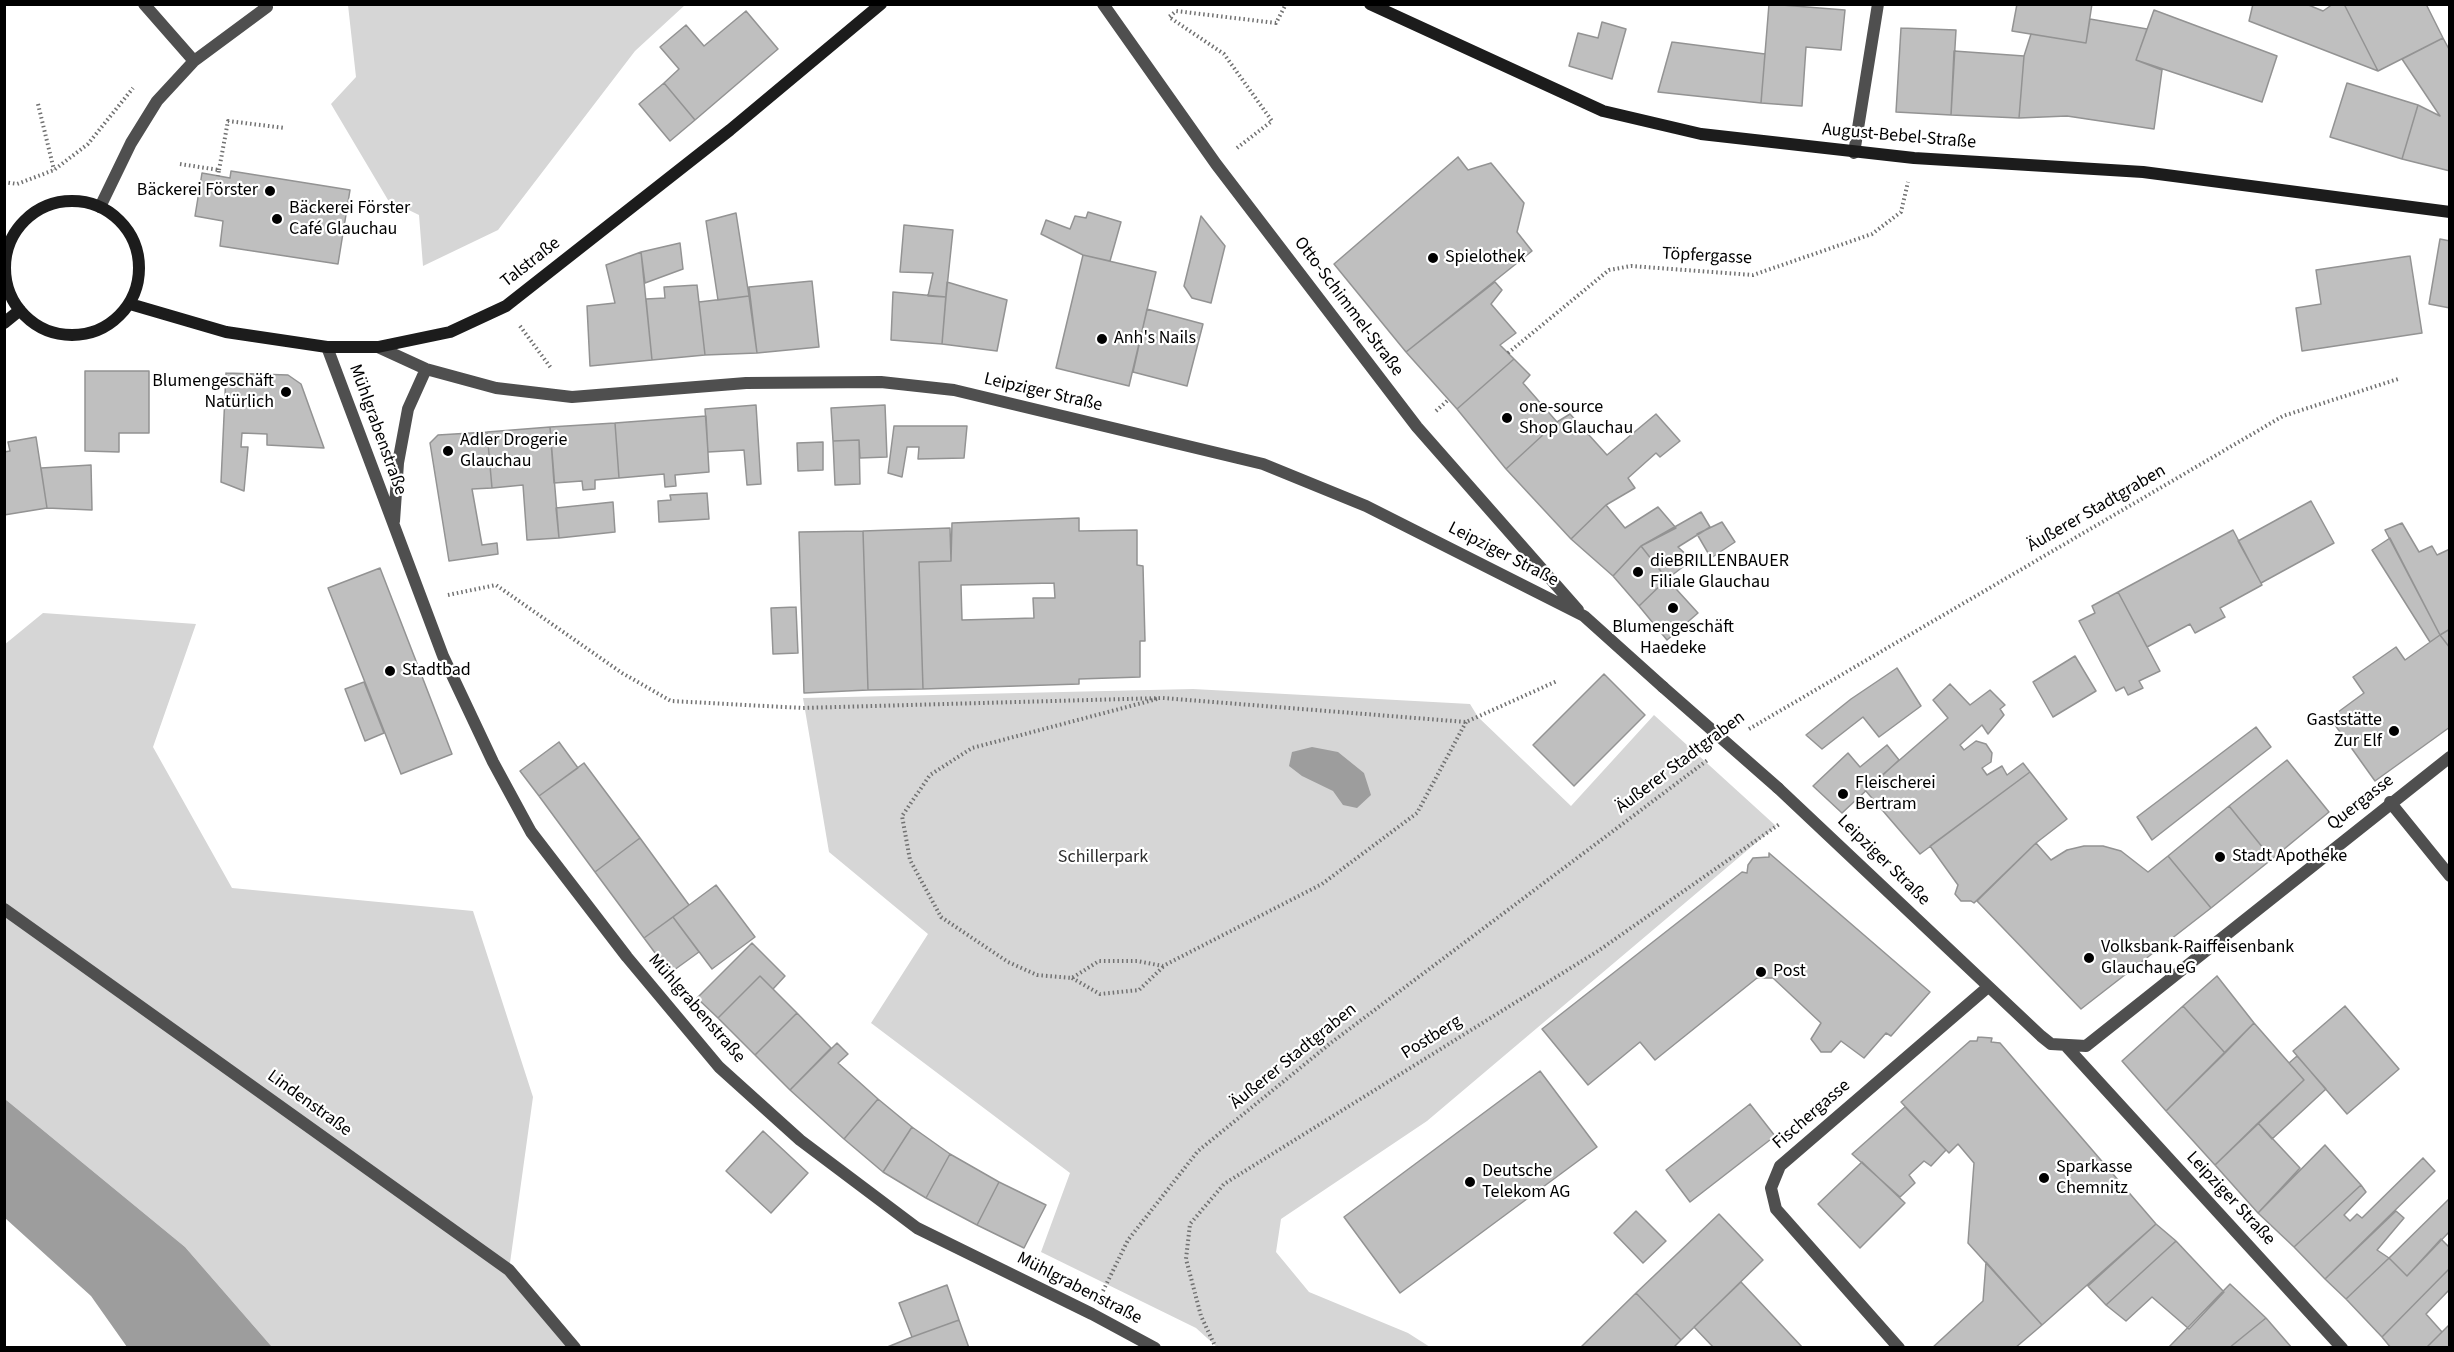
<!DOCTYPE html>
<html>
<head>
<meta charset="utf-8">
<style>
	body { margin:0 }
	#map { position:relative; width:2454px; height:1352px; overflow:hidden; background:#fff; font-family:"Source Sans 3",sans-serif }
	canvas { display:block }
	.frame { position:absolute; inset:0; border:6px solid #000; pointer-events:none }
</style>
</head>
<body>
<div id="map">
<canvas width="2454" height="1352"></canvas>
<div class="frame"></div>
</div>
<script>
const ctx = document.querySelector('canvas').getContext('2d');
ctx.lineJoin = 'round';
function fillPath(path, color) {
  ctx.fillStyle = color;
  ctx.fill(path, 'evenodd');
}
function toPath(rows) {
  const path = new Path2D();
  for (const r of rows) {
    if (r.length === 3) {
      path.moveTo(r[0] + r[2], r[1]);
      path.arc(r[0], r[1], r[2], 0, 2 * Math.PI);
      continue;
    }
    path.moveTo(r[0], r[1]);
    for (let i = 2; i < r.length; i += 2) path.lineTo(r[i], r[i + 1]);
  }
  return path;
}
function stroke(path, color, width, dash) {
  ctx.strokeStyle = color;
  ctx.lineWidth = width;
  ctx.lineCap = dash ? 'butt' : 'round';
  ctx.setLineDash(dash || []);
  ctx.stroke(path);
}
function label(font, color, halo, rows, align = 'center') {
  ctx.font = font + ' "Source Sans 3",sans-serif';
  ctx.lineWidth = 4.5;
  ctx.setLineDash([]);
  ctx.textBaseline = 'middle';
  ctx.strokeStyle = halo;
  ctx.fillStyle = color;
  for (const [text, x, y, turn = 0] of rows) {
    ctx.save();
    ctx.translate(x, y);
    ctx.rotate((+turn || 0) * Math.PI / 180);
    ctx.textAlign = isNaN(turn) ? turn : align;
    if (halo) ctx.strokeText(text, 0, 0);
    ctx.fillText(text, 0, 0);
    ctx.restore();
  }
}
const green = toPath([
	[348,5,348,4,685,5,635,51,498,230,423,266,419,215,388,200,331,104,356,77],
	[43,613,196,624,153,747,232,888,473,911,533,1097,509,1270,575,1347,272,1347,185,1247,5,1099,4,645],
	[1193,689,1470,704,1478,717,1571,806,1654,715,1776,826,1427,1121,1281,1219,1276,1252,1309,1292,1408,1333,1430,1347,1217,1347,1196,1328,1041,1252,1070,1173,871,1023,928,934,829,852,803,698]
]);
const water = toPath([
	[1312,747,1338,752,1364,773,1371,795,1357,808,1343,805,1333,791,1302,776,1289,766,1292,752],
	[5,1099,185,1247,272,1347,127,1347,91,1296,5,1218]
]);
const building = toPath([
	[1769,4,1845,10,1841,50,1806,47,1802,106,1761,103,1769,4],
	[2017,4,2092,4,2086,43,2012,31,2017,4],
	[2253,4,2306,4,2323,11,2333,4,2344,4,2378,71,2249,21,2253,4],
	[2344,4,2426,4,2443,38,2378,71,2344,4],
	[2154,10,2277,56,2262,102,2136,60,2154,10],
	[746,11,778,49,695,120,664,83,679,69,660,47,686,25,704,46,746,11],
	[2090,19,2147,29,2136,60,2162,70,2154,129,2067,116,2019,118,2024,56,2031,34,2086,43,2090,19],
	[1602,22,1626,29,1612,79,1569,66,1578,33,1598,38,1602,22],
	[1901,28,1956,30,1951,115,1896,112,1901,28],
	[2443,38,2450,51,2450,171,2402,159,2418,105,2440,116,2402,59,2443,38],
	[1672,42,1765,54,1761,103,1658,92,1672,42],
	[1954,51,2024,56,2019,118,1951,115,1954,51],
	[664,83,695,120,670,141,639,104,664,83],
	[2347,83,2418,105,2402,159,2330,137,2347,83],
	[1458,157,1468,170,1491,163,1524,203,1517,232,1532,251,1406,352,1334,264,1458,157],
	[231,171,350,190,338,264,220,246,223,221,195,216,202,173,230,178,231,171],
	[1088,212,1121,222,1110,261,1083,255,1041,234,1046,220,1070,229,1075,216,1086,218,1088,212],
	[736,213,749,296,718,300,706,221,736,213],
	[1201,216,1225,246,1211,303,1192,298,1184,286,1201,216],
	[904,225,953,230,946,297,928,296,933,273,900,272,904,225],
	[2440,239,2450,241,2450,308,2429,304,2440,239],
	[680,243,683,269,645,283,641,252,680,243],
	[641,252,652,360,590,366,587,306,615,303,606,265,641,252],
	[1083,255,1156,272,1129,386,1056,368,1083,255],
	[2410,256,2422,333,2302,351,2296,308,2321,304,2316,270,2410,256],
	[812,281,819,347,757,353,749,287,812,281],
	[947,282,1007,300,997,351,942,344,947,282],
	[1495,282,1502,290,1491,304,1516,333,1500,345,1514,359,1457,409,1406,352,1495,282],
	[697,285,705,355,652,360,646,299,665,298,664,287,697,285],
	[893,292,946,297,942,344,891,340,893,292],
	[749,296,757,353,705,355,699,302,749,296],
	[1147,309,1203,324,1187,386,1133,372,1147,309],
	[1514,359,1530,375,1523,383,1557,422,1506,469,1457,409,1514,359],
	[85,371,149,371,149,433,119,433,119,452,85,451,85,371],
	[226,373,288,375,301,384,324,448,267,445,267,434,242,433,241,447,248,447,244,491,221,482,226,373],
	[756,405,761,484,747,485,744,450,708,452,705,409,756,405],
	[885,405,887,457,860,458,859,440,833,441,831,408,885,405],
	[1570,414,1607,455,1656,414,1680,441,1660,457,1656,453,1628,478,1635,488,1606,505,1571,539,1506,469,1557,422,1570,414],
	[706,416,709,472,675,475,676,486,665,487,664,474,619,478,615,423,706,416],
	[615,423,619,478,595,480,595,489,583,490,582,481,554,483,550,427,615,423],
	[894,426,967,426,964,458,918,459,919,447,907,447,902,477,888,473,894,426],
	[550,427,559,538,527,540,523,485,492,488,487,432,550,427],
	[487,432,492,488,472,489,482,545,497,543,498,554,449,561,430,443,438,435,487,432],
	[36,437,47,508,4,515,4,452,10,451,8,442,36,437],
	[859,440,860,484,835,485,833,441,859,440],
	[823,442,823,470,798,471,797,443,823,442],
	[91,465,92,510,47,508,41,468,91,465],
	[707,493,709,519,659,522,658,501,671,500,670,495,707,493],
	[2311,501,2334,543,2261,583,2238,541,2311,501],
	[613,502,615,532,559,538,556,508,613,502],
	[1606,505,1625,528,1658,507,1676,528,1641,546,1613,576,1571,539,1606,505],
	[1701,512,1710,527,1678,547,1692,560,1667,579,1641,546,1701,512],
	[1079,518,1079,531,1137,530,1137,565,1143,566,1145,641,1140,641,1140,677,1079,679,1079,684,923,689,919,562,951,561,952,523,1079,518],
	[1054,583,1055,598,1033,598,1034,618,962,620,961,585,1054,583],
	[1722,522,1735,542,1711,558,1697,534,1722,522],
	[2402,523,2419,552,2432,546,2437,555,2450,549,2450,629,2440,635,2385,530,2402,523],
	[950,528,951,561,919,562,923,689,868,690,863,531,950,528],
	[2233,530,2262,585,2220,608,2225,617,2195,633,2190,624,2147,647,2118,592,2233,530],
	[863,531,868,690,804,693,799,532,863,531],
	[2390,538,2440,635,2430,642,2372,550,2390,538],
	[1641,546,1667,579,1639,606,1613,576,1641,546],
	[380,568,452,754,401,774,328,588,380,568],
	[1667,579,1698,613,1667,640,1639,606,1667,579],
	[2118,592,2160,671,2139,681,2143,688,2128,695,2124,687,2116,691,2079,621,2095,613,2092,606,2118,592],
	[796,607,798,653,773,654,771,608,796,607],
	[2450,629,2450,648,2440,635,2450,629],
	[2440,635,2450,648,2450,727,2375,781,2330,718,2364,693,2353,677,2396,647,2405,660,2440,635],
	[2075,656,2096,691,2053,717,2033,682,2075,656],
	[1897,668,1921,706,1879,737,1863,717,1822,749,1806,735,1851,699,1897,668],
	[1604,674,1645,715,1574,786,1533,745,1604,674],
	[364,682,384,733,365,741,345,689,364,682],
	[1950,684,1970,705,1990,690,2005,705,2000,709,2004,715,1988,734,1982,725,1960,745,1964,750,1976,741,1986,744,1992,753,1991,762,1982,768,1987,775,2002,766,2007,775,2023,763,2030,772,1920,854,1865,790,1948,718,1933,700,1950,684],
	[2256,727,2271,747,2152,840,2137,817,2256,727],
	[559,742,578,768,539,796,520,771,559,742],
	[1887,745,1899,760,1842,813,1813,786,1848,753,1860,767,1887,745],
	[2287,760,2329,812,2272,859,2229,806,2287,760],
	[584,763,640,838,595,872,539,796,584,763],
	[2030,772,2067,819,2036,843,1974,903,1971,901,1961,901,1955,894,1958,885,1930,846,2030,772],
	[2229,806,2272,859,2211,908,2168,856,2229,806],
	[640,838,689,905,644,938,595,872,640,838],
	[2036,843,2051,860,2067,850,2084,846,2103,846,2121,851,2148,872,2168,856,2211,908,2081,1009,1977,901,2036,843],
	[1769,853,1930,992,1891,1036,1886,1033,1864,1058,1841,1041,1831,1052,1821,1052,1811,1039,1821,1023,1773,978,1757,978,1655,1060,1640,1042,1588,1085,1542,1029,1742,872,1747,873,1748,865,1753,858,1769,857,1769,853],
	[716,885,755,937,712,969,673,917,716,885],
	[673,917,699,952,670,973,644,938,673,917],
	[752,943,785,976,773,989,760,976,718,1018,697,998,752,943],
	[760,976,797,1013,755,1055,718,1018,760,976],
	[2217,976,2254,1023,2225,1053,2183,1006,2217,976],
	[2183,1006,2225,1053,2166,1111,2122,1061,2183,1006],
	[2345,1006,2399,1069,2347,1114,2293,1051,2345,1006],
	[797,1013,831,1048,790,1090,755,1055,797,1013],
	[2254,1023,2304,1080,2215,1165,2166,1111,2254,1023],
	[1978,1037,1992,1038,1991,1042,2000,1043,2156,1224,2042,1325,1968,1243,1974,1163,1958,1144,1949,1153,1901,1102,1970,1041,1977,1041,1978,1037],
	[837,1043,848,1054,838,1063,878,1099,844,1139,790,1090,837,1043],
	[2297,1056,2326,1089,2272,1139,2258,1123,2304,1080,2289,1063,2297,1056],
	[1540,1071,1597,1147,1400,1293,1344,1217,1540,1071],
	[878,1099,912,1127,883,1172,844,1139,878,1099],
	[1750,1104,1775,1136,1690,1202,1666,1170,1750,1104],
	[1905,1107,1946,1150,1931,1166,1924,1161,1909,1175,1915,1183,1900,1197,1852,1154,1905,1107],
	[2258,1123,2300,1168,2258,1213,2215,1165,2258,1123],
	[912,1127,950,1154,926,1198,883,1172,912,1127],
	[763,1131,808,1173,771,1213,726,1171,763,1131],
	[2325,1145,2361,1185,2294,1247,2258,1213,2325,1145],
	[950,1154,999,1182,977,1225,926,1198,950,1154],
	[2423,1158,2435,1171,2325,1279,2294,1247,2361,1185,2366,1192,2344,1215,2350,1221,2357,1214,2362,1218,2423,1158],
	[1862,1162,1905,1203,1860,1248,1818,1204,1862,1162],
	[999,1182,1046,1205,1024,1248,977,1225,999,1182],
	[2450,1198,2450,1231,2407,1276,2389,1258,2450,1198],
	[1636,1211,1666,1241,1643,1263,1614,1233,1636,1211],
	[2396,1211,2404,1218,2377,1250,2389,1258,2346,1299,2325,1279,2396,1211],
	[1719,1214,1763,1260,1681,1340,1636,1293,1719,1214],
	[2156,1224,2176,1241,2106,1305,2088,1286,2156,1224],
	[2441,1239,2450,1248,2450,1268,2382,1337,2346,1299,2389,1258,2407,1276,2441,1239],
	[2176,1241,2224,1292,2189,1329,2152,1297,2126,1321,2106,1305,2176,1241],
	[1986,1262,2042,1325,2015,1348,1932,1348,1983,1301,1986,1262],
	[2450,1268,2450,1289,2426,1314,2442,1332,2426,1348,2391,1348,2382,1337,2450,1268],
	[1741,1282,1803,1348,1714,1348,1694,1327,1741,1282],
	[2230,1284,2266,1318,2229,1348,2168,1348,2230,1284],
	[947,1285,959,1320,912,1337,899,1303,947,1285],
	[1636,1293,1681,1340,1673,1348,1580,1348,1636,1293],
	[2266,1318,2292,1348,2229,1348,2266,1318],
	[959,1320,969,1348,885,1348,912,1337,959,1320],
	[2450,1324,2450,1348,2426,1348,2450,1324]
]);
const path = toPath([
	[38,104,54,170],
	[1237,148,1272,121,1224,54,1169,17,1176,11,1276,23,1286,4],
	[180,164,219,170,218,176],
	[219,170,228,121,285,128],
	[4,182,17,184,54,170,88,144,133,88],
	[520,326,551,368],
	[1508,353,1609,270,1631,266,1753,275,1872,234,1901,212,1908,182],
	[1436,411,1448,400],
	[448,595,496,585,622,673,671,701,803,708,1163,698,1466,722,1557,681],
	[1157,699,972,748,930,775,902,816,910,860,941,917,1008,962,1037,975,1072,978,1099,961,1137,961,1163,966,1322,884,1417,813,1466,722],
	[1749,729,2283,416,2398,379],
	[1072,978,1100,994,1139,990,1163,967],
	[1103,1291,1128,1240,1198,1151,1332,1042,1709,759],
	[1216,1348,1201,1316,1186,1259,1190,1224,1224,1184,1598,951,1781,823]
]);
const lane = toPath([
	[144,4,194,61],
	[100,207,131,143,157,101,194,61,267,7]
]);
const street = toPath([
	[1103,4,1216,164,1417,427,1578,610],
	[1854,153,1878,4],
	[327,347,443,656,493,762,531,832,627,957,719,1067,800,1140,917,1228,1092,1314,1155,1348],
	[378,347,426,369,496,388,572,397,746,383,881,382,954,390,1263,464,1366,506,1584,616,1663,687],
	[394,521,398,463,408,409,426,369],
	[1778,788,2041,1036,2051,1044,2086,1046,2450,757],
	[2390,802,2450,876],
	[4,909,509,1270,575,1348],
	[2066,1046,2342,1348],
	[1899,1348,1776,1209,1771,1188,1780,1166,1988,987]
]);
const secondary = toPath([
	[1370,4,1603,111,1701,134,1914,158,2143,172,2450,212],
	[72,268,67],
	[130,304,226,332,327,347,378,347,450,332,506,306,730,130,881,4],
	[4,323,20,310]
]);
const streetBridge = toPath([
	[1663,687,1778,788]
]);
const markers = [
	[270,191,6,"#000"],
	[277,219,6,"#000"],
	[1433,258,6,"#000"],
	[1102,339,6,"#000"],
	[286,392,6,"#000"],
	[1507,418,6,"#000"],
	[448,451,6,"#000"],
	[1638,572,6,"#000"],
	[1673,608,6,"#000"],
	[390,671,6,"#000"],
	[2394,731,6,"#000"],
	[1843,794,6,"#000"],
	[2220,857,6,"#000"],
	[2089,958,6,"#000"],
	[1761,972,6,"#000"],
	[2044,1178,6,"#000"],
	[1470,1182,6,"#000"]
];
const streetNames = [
	["August-Bebel-Straße",1899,137,5],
	["Töpfergasse",1707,257,3],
	["Talstraße",531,263,-38],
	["Otto-Schimmel-Straße",1348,307,53],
	["Leipziger Straße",1043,393,13],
	["Mühlgrabenstraße",377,430,70],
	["Äußerer Stadtgraben",2097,509,-30],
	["Leipziger Straße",1503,555,27],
	["Äußerer Stadtgraben",1681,763,-37],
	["Quergasse",2361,803,-38],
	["Leipziger Straße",1883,861,44],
	["Mühlgrabenstraße",696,1009,49],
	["Postberg",1432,1038,-32],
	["Äußerer Stadtgraben",1294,1057,-39],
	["Lindenstraße",309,1104,36],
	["Fischergasse",1812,1115,-41],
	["Leipziger Straße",2230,1199,47],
	["Mühlgrabenstraße",1079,1289,27]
];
const poiNames = [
	["Bäckerei Förster",258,191,"right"],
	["Bäckerei Förster",289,209],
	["Café Glauchau",289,230],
	["Spielothek",1445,258],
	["Anh's Nails",1114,339],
	["Blumengeschäft",274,382,"right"],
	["Natürlich",274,403,"right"],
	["one-source",1519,408],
	["Shop Glauchau",1519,429],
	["Adler Drogerie",460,441],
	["Glauchau",460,462],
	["dieBRILLENBAUER",1650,562],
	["Filiale Glauchau",1650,583],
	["Blumengeschäft",1673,628,"center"],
	["Haedeke",1673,649,"center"],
	["Stadtbad",402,671],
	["Gaststätte",2382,721,"right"],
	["Zur Elf",2382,742,"right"],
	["Fleischerei",1855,784],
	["Bertram",1855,805],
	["Stadt Apotheke",2232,857],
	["Volksbank-Raiffeisenbank",2101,948],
	["Glauchau eG",2101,969],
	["Post",1773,972],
	["Sparkasse",2056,1168],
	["Chemnitz",2056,1189],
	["Deutsche",1482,1172],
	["Telekom AG",1482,1193]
];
const parkNames = [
	["Schillerpark",1103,858]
];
fillPath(green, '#d6d6d6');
fillPath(water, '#9d9d9d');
fillPath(building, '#bfbfbf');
stroke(building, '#939393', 1.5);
stroke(path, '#717171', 4, [1.5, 3]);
stroke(lane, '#4f4f4f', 12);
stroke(street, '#4f4f4f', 12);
stroke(secondary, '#1c1c1c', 12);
stroke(streetBridge, '#4f4f4f', 12);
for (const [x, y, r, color] of markers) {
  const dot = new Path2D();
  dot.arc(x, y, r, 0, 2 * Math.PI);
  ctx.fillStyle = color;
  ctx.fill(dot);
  stroke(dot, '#fff', 2);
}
label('18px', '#000', '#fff', streetNames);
label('18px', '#000', '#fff', poiNames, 'left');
label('18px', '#2d2d2d', '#fff', parkNames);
</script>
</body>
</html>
